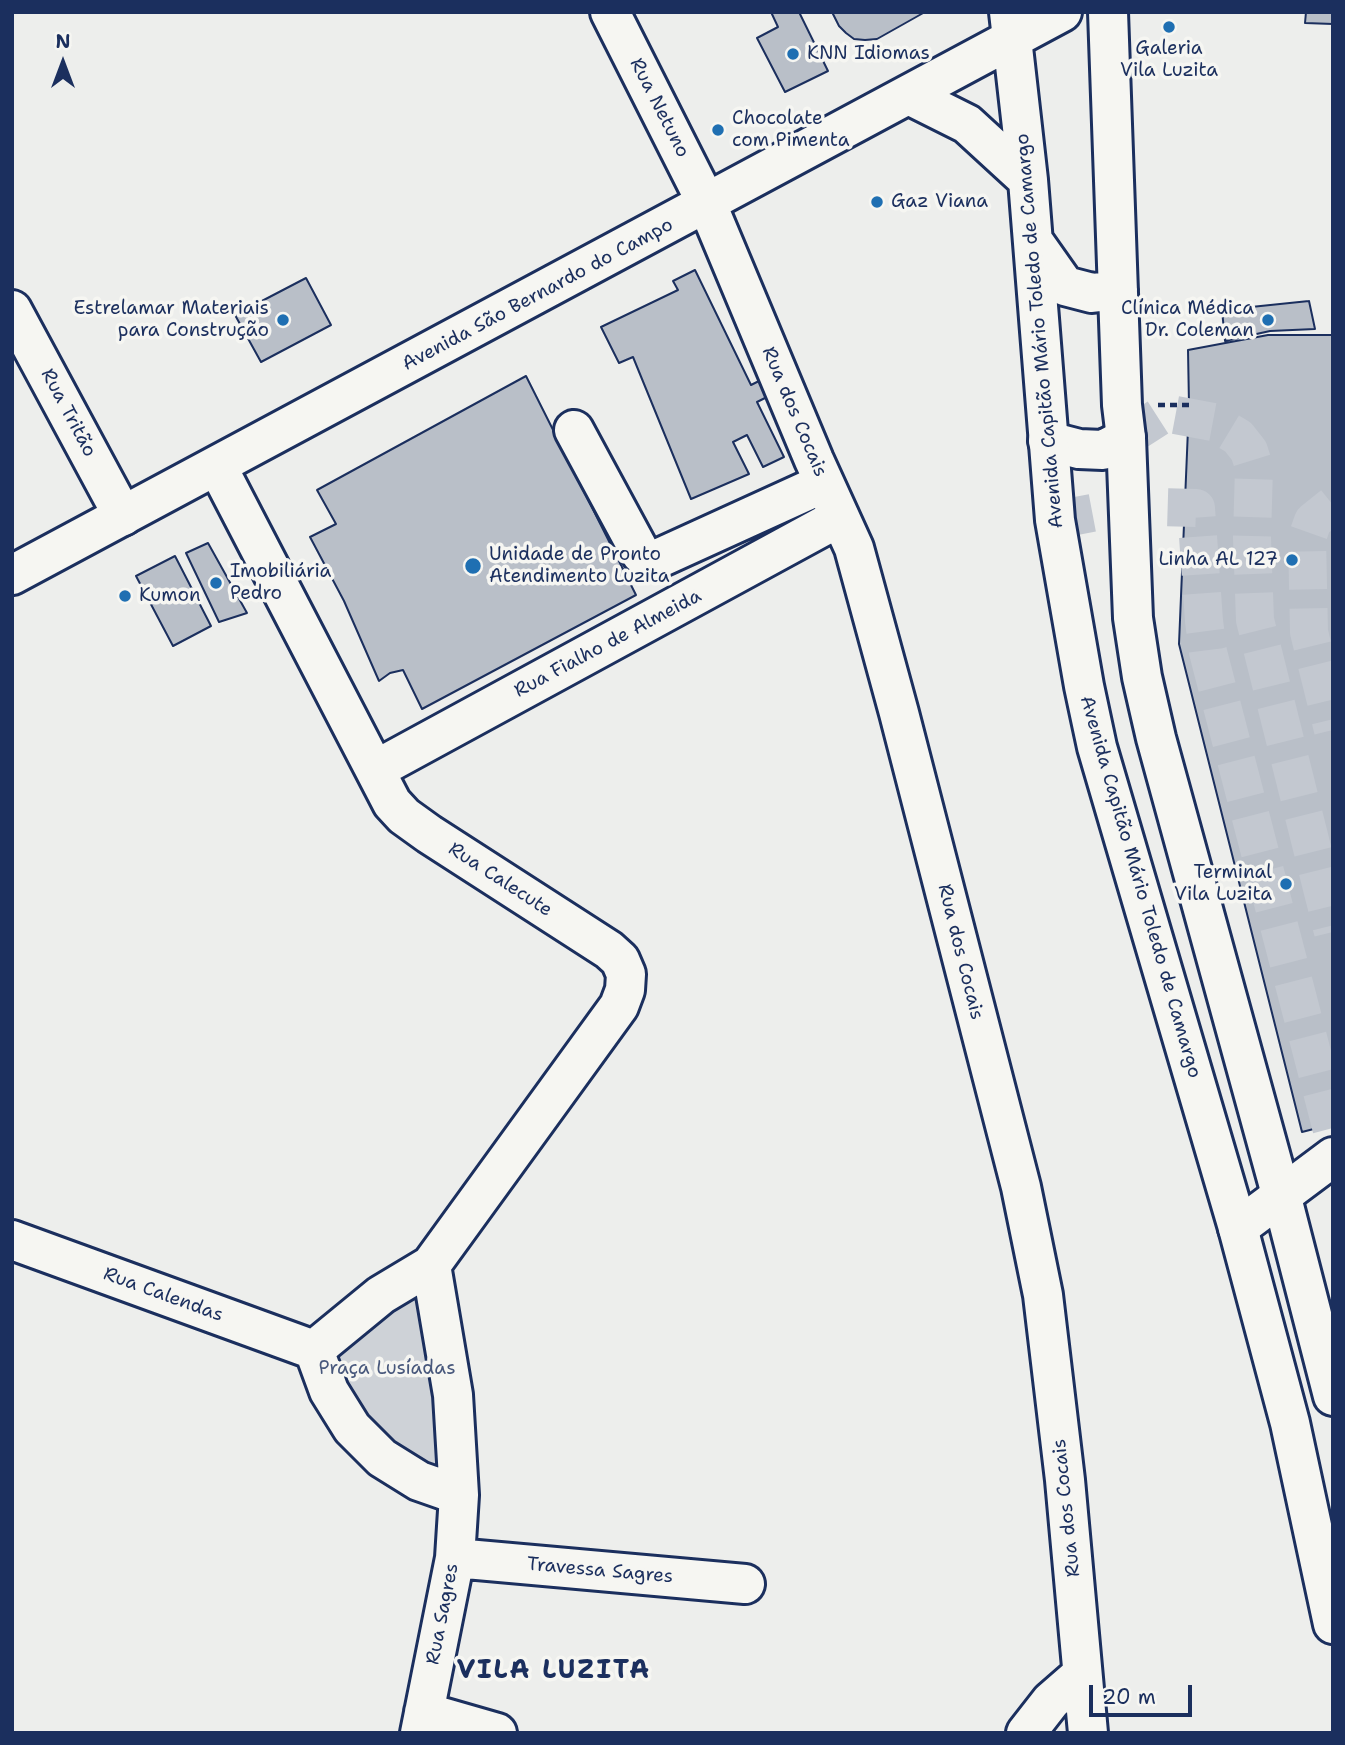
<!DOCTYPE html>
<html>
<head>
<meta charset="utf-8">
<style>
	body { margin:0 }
	#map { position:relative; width:1345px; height:1745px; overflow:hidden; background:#edeeec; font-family:"Shantell Sans",sans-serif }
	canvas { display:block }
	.frame { position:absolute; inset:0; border:14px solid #1b2f5e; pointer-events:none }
	.north { position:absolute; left:28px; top:28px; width:70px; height:70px; -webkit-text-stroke:5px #f6f6f2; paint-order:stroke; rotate:0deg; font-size:19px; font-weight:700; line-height:28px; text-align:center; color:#1b2f5e }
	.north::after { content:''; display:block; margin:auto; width:24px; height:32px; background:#1b2f5e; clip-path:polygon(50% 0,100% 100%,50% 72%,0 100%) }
	.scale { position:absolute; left:1089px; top:1685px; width:103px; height:32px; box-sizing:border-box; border:4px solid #1b2f5e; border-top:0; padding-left:9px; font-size:21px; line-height:24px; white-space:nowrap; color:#1b2f5e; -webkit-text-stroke:5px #f6f6f2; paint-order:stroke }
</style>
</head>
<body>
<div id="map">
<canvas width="1345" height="1745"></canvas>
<div class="frame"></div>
<div class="north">N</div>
<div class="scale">20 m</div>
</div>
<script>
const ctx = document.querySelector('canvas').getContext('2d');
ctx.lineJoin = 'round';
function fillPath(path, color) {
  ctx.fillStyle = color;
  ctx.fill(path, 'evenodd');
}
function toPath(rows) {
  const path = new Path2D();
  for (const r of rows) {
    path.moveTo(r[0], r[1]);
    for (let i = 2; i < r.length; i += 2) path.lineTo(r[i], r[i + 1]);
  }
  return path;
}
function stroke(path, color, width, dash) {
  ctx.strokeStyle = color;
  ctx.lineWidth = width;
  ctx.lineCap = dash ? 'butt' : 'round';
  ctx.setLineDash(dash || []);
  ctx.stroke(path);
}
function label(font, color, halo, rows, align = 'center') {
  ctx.font = font + ' "Shantell Sans",sans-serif';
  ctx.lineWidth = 7;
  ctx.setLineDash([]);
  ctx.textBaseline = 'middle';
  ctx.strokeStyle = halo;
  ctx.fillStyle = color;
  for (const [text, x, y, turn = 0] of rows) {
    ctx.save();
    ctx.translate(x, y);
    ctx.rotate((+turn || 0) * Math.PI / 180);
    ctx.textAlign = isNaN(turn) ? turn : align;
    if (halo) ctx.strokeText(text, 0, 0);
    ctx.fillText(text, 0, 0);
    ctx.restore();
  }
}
const green = toPath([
	[418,1294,435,1396,440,1470,427,1465,394,1444,366,1416,345,1383,335,1356,392,1310]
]);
const building = toPath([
	[771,12,799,12,828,71,785,92,757,38,778,27,771,12],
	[832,12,925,12,877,39,865,40,854,39,846,33,839,26,832,12],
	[1306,12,1333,12,1333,24,1305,23,1306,12],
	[695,270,751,385,763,379,771,395,757,402,784,457,763,467,747,435,733,442,749,474,691,499,633,357,619,363,601,327,678,290,673,281,695,270],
	[306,278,331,325,261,362,235,315,306,278],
	[1309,301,1315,329,1270,331,1225,341,1222,310,1309,301],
	[1268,335,1333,335,1333,1124,1302,1132,1179,644,1189,405,1188,350,1268,335],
	[526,376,636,595,422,709,403,670,390,673,379,681,344,601,310,537,336,524,317,490,526,376],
	[208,543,247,613,219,622,186,553,208,543],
	[175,556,211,626,173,646,136,576,175,556]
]);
const minorTunnel = toPath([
	[1126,438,1165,413,1213,422,1238,437,1249,451,1254,467,1252,538,1255,620,1333,932],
	[1333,505,1313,521,1307,538,1309,632,1333,730],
	[1055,520,1129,506,1196,508,1204,621,1208,652,1333,1134]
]);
const path = toPath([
	[1158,405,1189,405]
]);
const minor = toPath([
	[610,12,707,204,814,460,854,548,899,713,1021,1187,1043,1295,1065,1480,1088,1733],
	[12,310,123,516],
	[574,430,641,554,655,560,824,483],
	[1048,441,1079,449,1103,450,1126,438],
	[217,466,392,803,404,816,429,834,609,950,620,960,626,974,625,990,619,1006,431,1265,381,1295,314,1350],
	[375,770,840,517],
	[1238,1228,1333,1157],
	[12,1240,314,1350],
	[314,1350,329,1391,352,1428,382,1458,419,1481,459,1495],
	[455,1558,745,1584],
	[424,1712,497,1733],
	[420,1733,455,1558,459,1495,453,1395,431,1265],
	[1026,1733,1051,1701,1082,1674]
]);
const major = toPath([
	[1009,12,1028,180,1055,520,1084,686,1097,747,1238,1228,1290,1423,1333,1624],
	[1108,12,1122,405,1126,438,1133,618,1142,677,1156,738,1281,1194,1333,1396],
	[909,95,967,124,1028,180],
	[1034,242,1065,286,1092,293,1118,290],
	[12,575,1062,12]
]);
const markers = [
	[1169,27,7,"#1f6fb2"],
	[793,54,7,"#1f6fb2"],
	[718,130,7,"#1f6fb2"],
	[877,202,7,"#1f6fb2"],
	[283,320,7,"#1f6fb2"],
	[1268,320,7,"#1f6fb2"],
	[1292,560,7,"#1f6fb2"],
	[473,566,9,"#1f6fb2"],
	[216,583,7,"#1f6fb2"],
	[125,596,7,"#1f6fb2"],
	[1286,884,7,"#1f6fb2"]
];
const poiNames = [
	["Galeria",1169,49,"center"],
	["Vila Luzita",1169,71,"center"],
	["KNN Idiomas",807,54],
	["Chocolate",732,119],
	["com Pimenta",732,141],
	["Gaz Viana",891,202],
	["Estrelamar Materiais",269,309,"right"],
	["para Construção",269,331,"right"],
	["Clínica Médica",1254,309,"right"],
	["Dr. Coleman",1254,331,"right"],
	["Unidade de Pronto",489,555],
	["Atendimento Luzita",489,577],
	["Linha AL 127",1278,560,"right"],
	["Imobiliária",230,572],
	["Pedro",230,594],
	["Kumon",139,596],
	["Terminal",1272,873,"right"],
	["Vila Luzita",1272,895,"right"]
];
const streetNames = [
	["Rua Netuno",659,108,63],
	["Avenida São Bernardo do Campo",538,295,-28],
	["Avenida Capitão Mário Toledo de Camargo",1040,331,-95],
	["Rua dos Cocais",794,412,67],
	["Rua Tritão",68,413,62],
	["Rua Fialho de Almeida",608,644,-28],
	["Rua Calecute",500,880,33],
	["Avenida Capitão Mário Toledo de Camargo",1140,887,74],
	["Rua dos Cocais",960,952,76],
	["Rua Calendas",163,1295,20],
	["Rua dos Cocais",1067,1508,-96],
	["Travessa Sagres",600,1571,5],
	["Rua Sagres",443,1614,-79]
];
const parkNames = [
	["Praça Lusíadas",387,1369]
];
const districtNames = [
	["VILA LUZITA",554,1671]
];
fillPath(green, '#ced2d7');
fillPath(building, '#b9bfc8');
stroke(building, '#1b2f5e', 2);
stroke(minorTunnel, '#c3c8d0', 38, [38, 19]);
stroke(minor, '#1b2f5e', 44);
stroke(major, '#1b2f5e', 44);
stroke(path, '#1b2f5e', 4.5, [7, 5]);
stroke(minor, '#f6f6f2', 38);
stroke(major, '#f6f6f2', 38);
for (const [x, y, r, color] of markers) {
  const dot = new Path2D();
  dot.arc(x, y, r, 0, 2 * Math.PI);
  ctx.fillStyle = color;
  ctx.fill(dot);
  stroke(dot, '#f6f6f2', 2.5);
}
label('19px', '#1b2f5e', '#f6f6f2', poiNames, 'left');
label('19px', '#1b2f5e', '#f6f6f2', streetNames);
label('19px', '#48587c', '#f6f6f2', parkNames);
ctx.letterSpacing = '2px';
label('bold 26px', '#1b2f5e', '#f6f6f2', districtNames);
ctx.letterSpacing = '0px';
</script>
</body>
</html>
